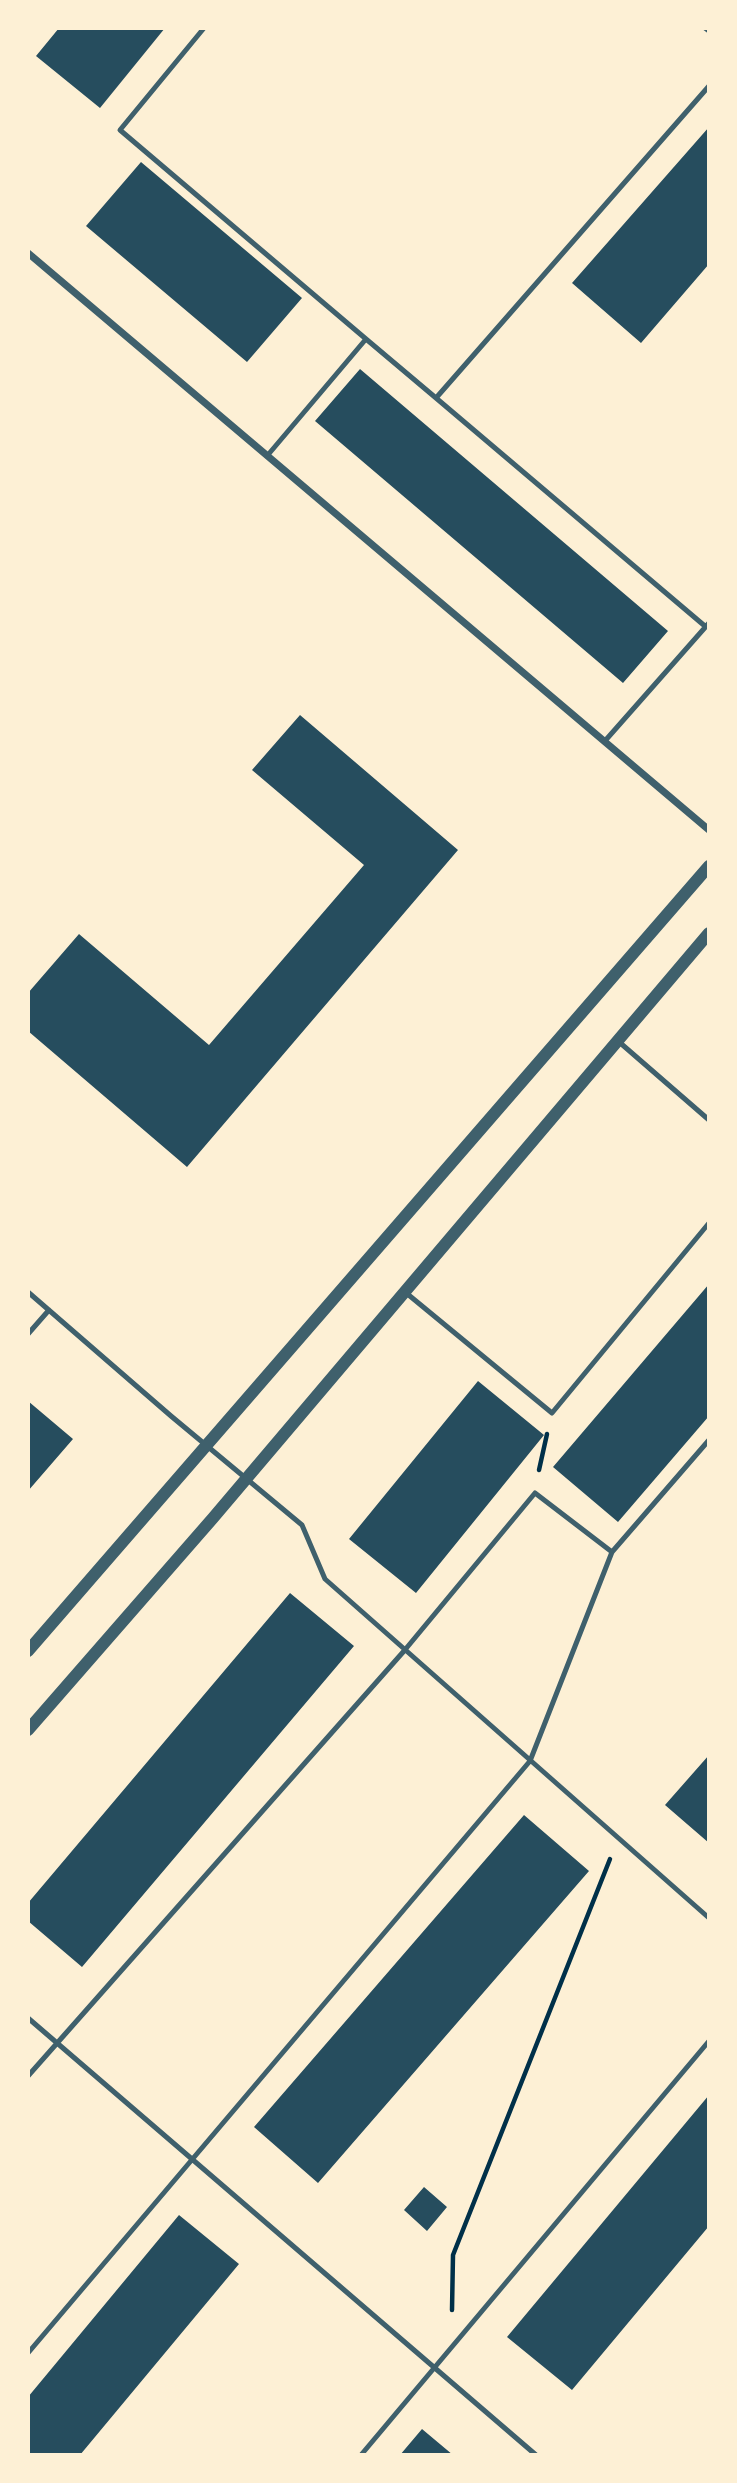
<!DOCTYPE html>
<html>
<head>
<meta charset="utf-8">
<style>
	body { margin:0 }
	#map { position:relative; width:737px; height:2483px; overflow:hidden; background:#fdf0d5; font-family:Ubuntu,sans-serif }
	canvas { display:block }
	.frame { position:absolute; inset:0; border:30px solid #fdf0d5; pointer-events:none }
</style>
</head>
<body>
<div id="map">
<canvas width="737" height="2483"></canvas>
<div class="frame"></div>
</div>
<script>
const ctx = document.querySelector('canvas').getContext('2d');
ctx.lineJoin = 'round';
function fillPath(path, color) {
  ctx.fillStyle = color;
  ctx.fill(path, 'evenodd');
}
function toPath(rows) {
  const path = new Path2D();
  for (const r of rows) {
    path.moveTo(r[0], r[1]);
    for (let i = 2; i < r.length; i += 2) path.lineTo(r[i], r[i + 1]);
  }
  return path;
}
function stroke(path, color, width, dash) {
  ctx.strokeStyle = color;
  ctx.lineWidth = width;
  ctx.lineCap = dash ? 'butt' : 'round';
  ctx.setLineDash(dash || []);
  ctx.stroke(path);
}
const building = toPath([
	[59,28,165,28,100,108,36,56],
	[709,127,709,264,641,343,572,283],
	[141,162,302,298,247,362,86,226],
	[360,369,668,631,623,683,315,421],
	[300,715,458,850,187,1167,28,1031,28,993,79,934,209,1045,364,865,252,770],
	[709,1284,709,1416,618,1522,553,1467],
	[478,1381,544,1435,416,1593,349,1539],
	[28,1401,73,1439,28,1491],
	[290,1593,354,1646,82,1967,28,1921,28,1903],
	[709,1755,709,1843,665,1805],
	[524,1815,589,1871,318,2183,254,2127],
	[709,2095,709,2226,572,2390,507,2337],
	[424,2187,447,2207,427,2231,404,2210],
	[179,2215,239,2264,80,2455,28,2455,28,2397],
	[422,2429,453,2455,400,2455]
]);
const path = toPath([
	[539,1470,547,1434],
	[452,2310,453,2255,610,1859]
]);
const service = toPath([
	[204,28,120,130,366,339,267,456],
	[705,28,709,31],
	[366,339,436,398,709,86],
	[436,398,706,627],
	[604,742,709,623],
	[618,1041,709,1120],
	[28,1292,171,1416,302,1525,325,1579,709,1918],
	[405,1292,552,1413,709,1223],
	[28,1334,49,1310],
	[28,2018,536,2455],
	[28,2076,404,1651,535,1493,612,1552,709,1440],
	[28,2353,530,1761,612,1552],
	[361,2455,709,2041]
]);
const minor = toPath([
	[28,253,709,830]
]);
const tertiary = toPath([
	[28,1651,709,866],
	[28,1730,213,1518,709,933]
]);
fillPath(building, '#264d5e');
stroke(path, '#003049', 4.5);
stroke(service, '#3f606c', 5);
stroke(minor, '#3f606c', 7);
stroke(tertiary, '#3f606c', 12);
</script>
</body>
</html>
